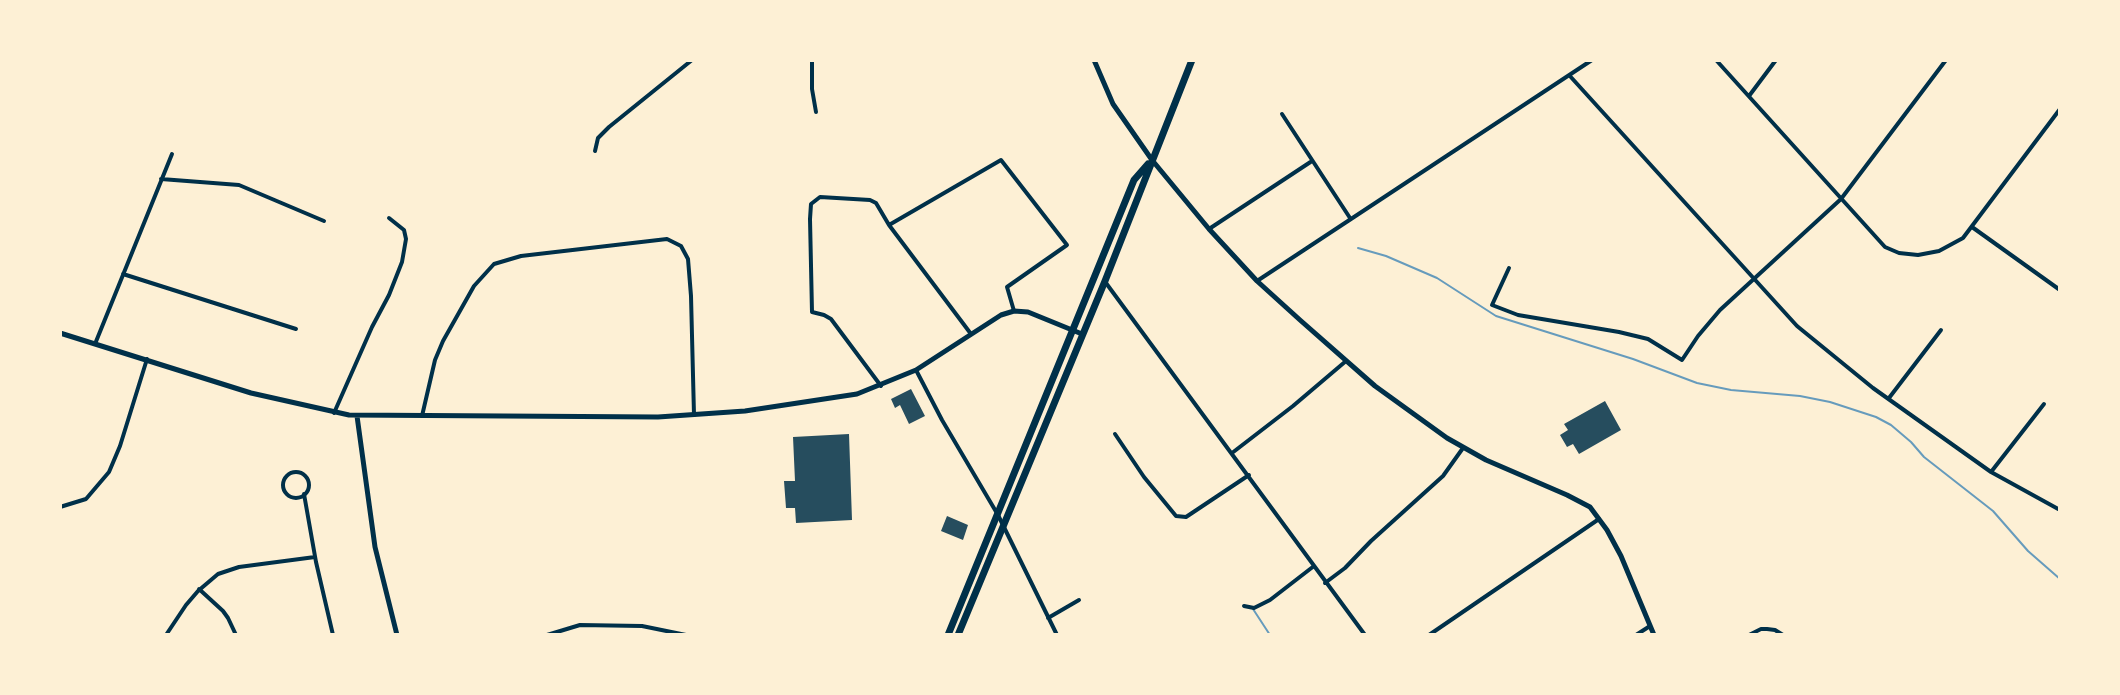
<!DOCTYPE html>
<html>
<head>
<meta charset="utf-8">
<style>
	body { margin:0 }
	#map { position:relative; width:2120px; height:695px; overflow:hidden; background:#fdf0d5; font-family:Barlow,sans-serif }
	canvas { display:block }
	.frame { position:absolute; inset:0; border:62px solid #fdf0d5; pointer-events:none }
</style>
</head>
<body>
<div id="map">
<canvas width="2120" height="695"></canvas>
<div class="frame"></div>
</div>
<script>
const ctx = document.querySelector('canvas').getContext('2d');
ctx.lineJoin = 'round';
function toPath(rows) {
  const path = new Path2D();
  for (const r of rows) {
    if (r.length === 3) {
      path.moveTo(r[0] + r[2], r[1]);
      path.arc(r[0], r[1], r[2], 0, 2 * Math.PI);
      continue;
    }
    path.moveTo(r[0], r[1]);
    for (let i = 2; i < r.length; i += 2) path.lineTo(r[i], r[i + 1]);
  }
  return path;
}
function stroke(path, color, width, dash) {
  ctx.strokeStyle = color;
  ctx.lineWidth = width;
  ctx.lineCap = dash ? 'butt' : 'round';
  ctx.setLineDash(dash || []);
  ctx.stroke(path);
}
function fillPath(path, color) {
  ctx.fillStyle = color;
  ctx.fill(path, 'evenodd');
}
const stream = toPath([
	[1358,248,1386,256,1437,278,1496,316,1633,359,1697,383,1731,390,1800,396,1830,402,1876,417,1891,425,1911,442,1924,457,1993,511,2028,551,2060,579],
	[1253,609,1270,635],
	[711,634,721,635]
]);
const building = toPath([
	[911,389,925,416,909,424,900,405,895,408,891,399],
	[1605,401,1621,430,1579,454,1573,444,1567,447,1560,435,1568,430,1564,424],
	[849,434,852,520,796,523,795,508,786,508,784,481,795,481,793,437],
	[947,516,968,525,963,540,941,531]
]);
const minor = toPath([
	[812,60,812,89,816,112],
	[1716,60,1885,247,1899,253,1918,255,1939,251,1963,238,2060,109],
	[1569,75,1797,326,1873,388,1991,472,2060,510],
	[1749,96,1776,60],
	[1282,114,1350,218],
	[595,151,598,138,609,127,692,60],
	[161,179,239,185,324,221],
	[889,225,1001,160,1067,245,1007,287,1014,311],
	[1972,227,2060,290],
	[1209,229,1312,161],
	[1509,268,1492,305,1518,315,1619,332,1648,339,1682,360,1698,336,1720,310,1841,199,1946,60],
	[123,274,296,329],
	[1257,281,1592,60],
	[1106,283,1365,635],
	[95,344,172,154],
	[916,370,942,420,998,515,1057,635],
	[881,386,831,319,824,315,812,312,810,219,811,204,820,197,870,200,876,203,889,225,971,334],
	[1889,398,1941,330],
	[334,413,372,327,389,295,402,262,406,239,404,230,389,218],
	[422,416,435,360,443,341,474,286,494,264,521,256,667,239,681,246,688,259,691,296,694,415],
	[1115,434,1144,477,1176,516,1186,517,1249,475],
	[1232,453,1293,406,1346,361],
	[1991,472,2044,404],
	[296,485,13],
	[304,494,316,562,333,635],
	[60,507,86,499,109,472,120,446,147,359],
	[1325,583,1345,568,1371,541,1443,476,1463,448],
	[199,589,223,611,228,618,236,635],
	[1244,606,1254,608,1270,600,1314,566],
	[1048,618,1079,600],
	[166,635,186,605,198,591,218,574,239,567,315,557],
	[547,635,580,625,642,626,686,635],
	[1429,635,1599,519],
	[1636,635,1650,626],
	[1749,635,1761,629,1767,629,1775,630,1783,635]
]);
const tertiary = toPath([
	[1094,60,1113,104,1152,160,1209,229,1257,281,1300,320,1375,386,1447,438,1486,460,1567,495,1590,507,1607,530,1621,556,1654,635],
	[60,333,251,393,349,415,658,417,745,411,857,394,916,370,1001,315,1014,311,1028,312,1082,334],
	[357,416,375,547,397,635]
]);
const primary = toPath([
	[948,635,1134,180,1148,164],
	[958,635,1105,281,1192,60]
]);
stroke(stream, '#669bbc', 2);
fillPath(building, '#264d5e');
stroke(minor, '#003049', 4);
stroke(tertiary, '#003049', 5);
stroke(primary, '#003049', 7);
</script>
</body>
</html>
